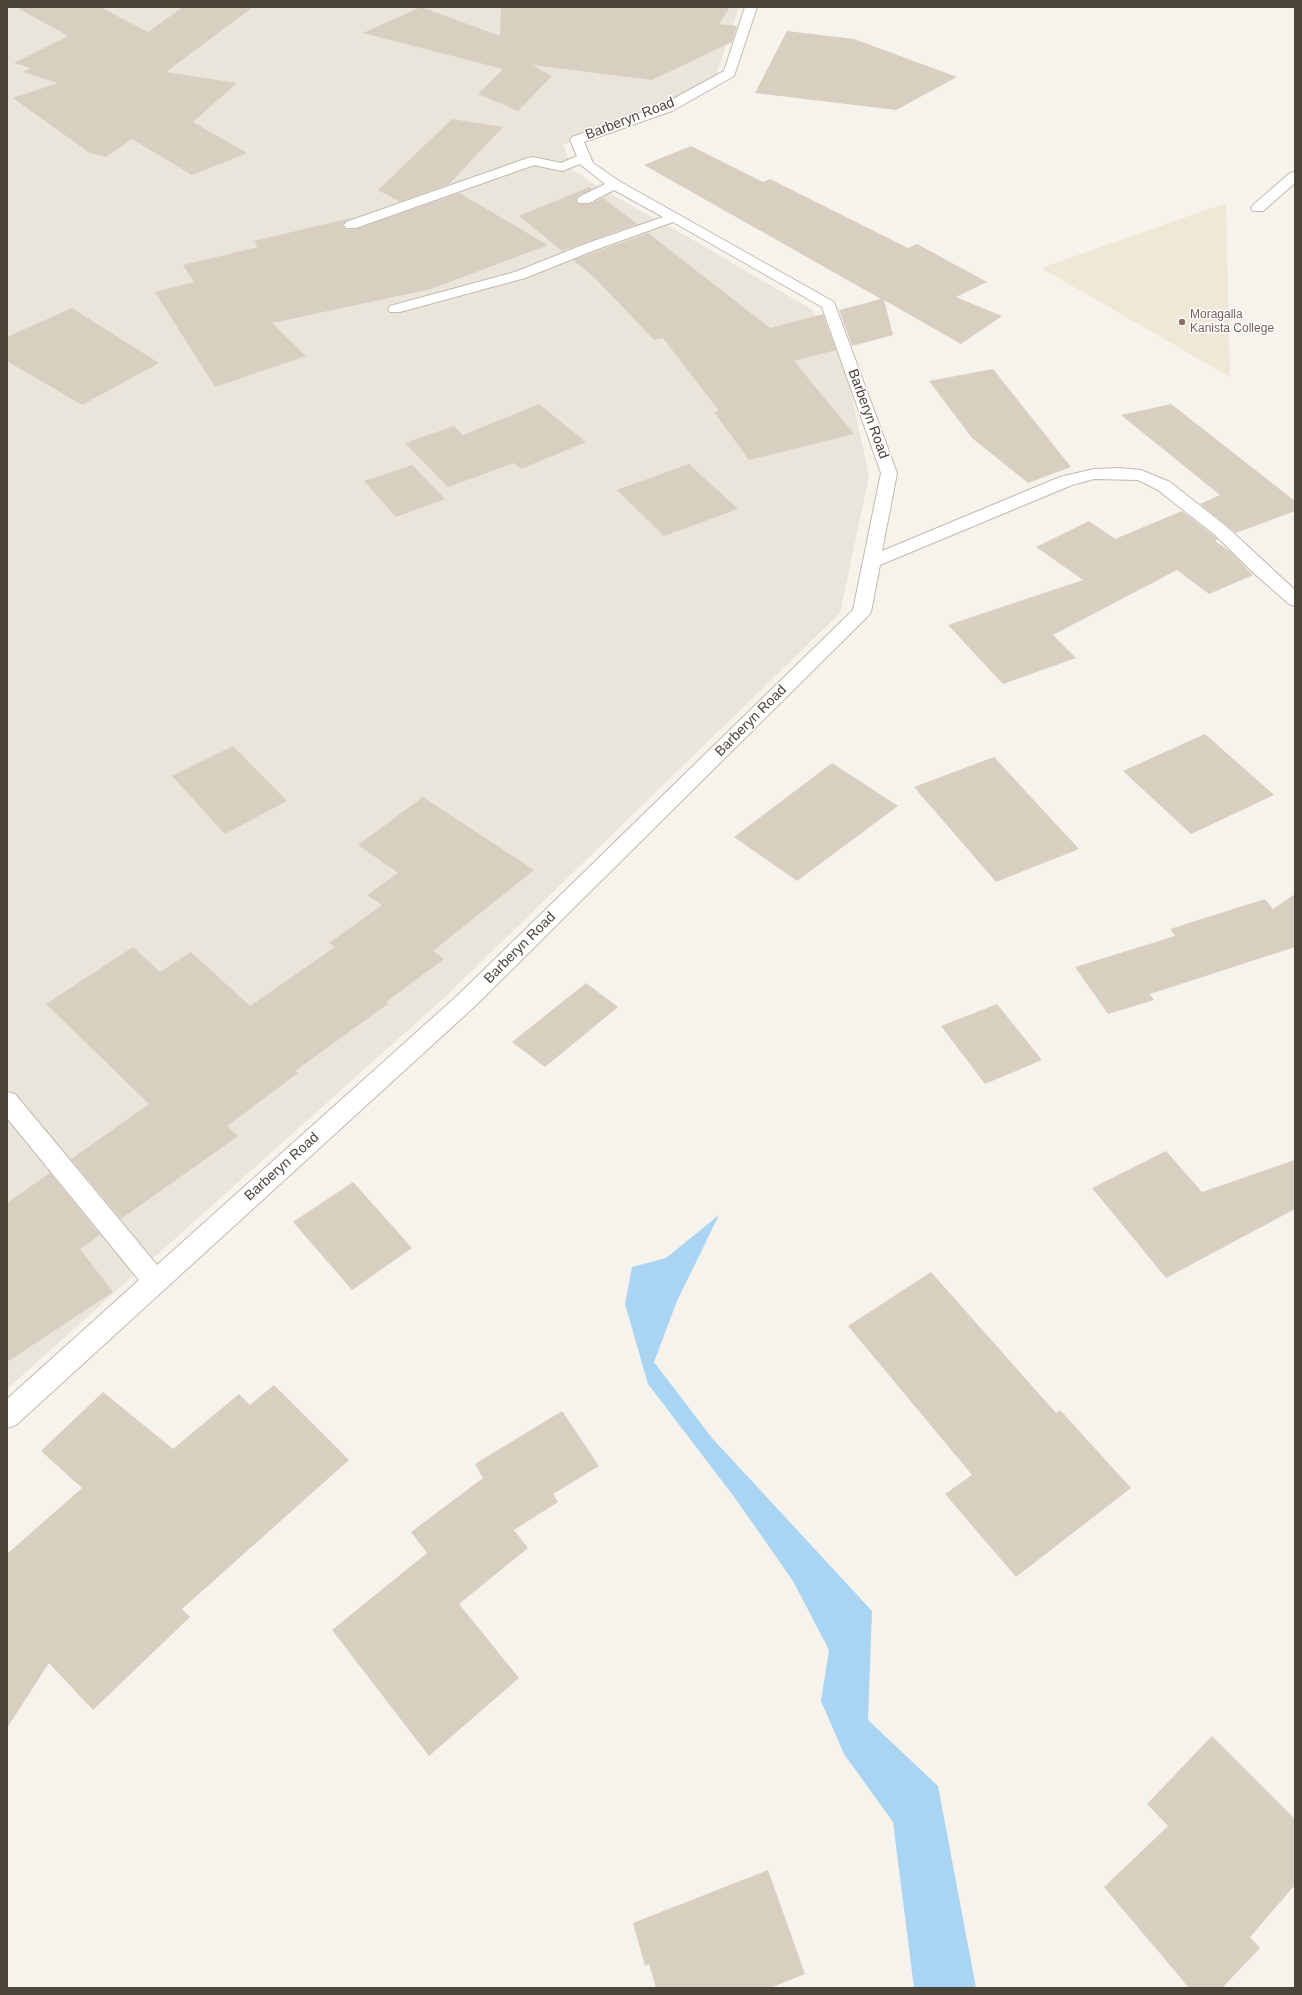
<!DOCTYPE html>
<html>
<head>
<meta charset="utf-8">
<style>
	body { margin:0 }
	#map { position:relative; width:1302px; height:1995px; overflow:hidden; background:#f6f3ec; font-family:Arial,sans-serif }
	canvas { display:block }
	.frame { position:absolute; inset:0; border:8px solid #4b4439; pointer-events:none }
</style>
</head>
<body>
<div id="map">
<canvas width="1302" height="1995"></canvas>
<div class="frame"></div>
</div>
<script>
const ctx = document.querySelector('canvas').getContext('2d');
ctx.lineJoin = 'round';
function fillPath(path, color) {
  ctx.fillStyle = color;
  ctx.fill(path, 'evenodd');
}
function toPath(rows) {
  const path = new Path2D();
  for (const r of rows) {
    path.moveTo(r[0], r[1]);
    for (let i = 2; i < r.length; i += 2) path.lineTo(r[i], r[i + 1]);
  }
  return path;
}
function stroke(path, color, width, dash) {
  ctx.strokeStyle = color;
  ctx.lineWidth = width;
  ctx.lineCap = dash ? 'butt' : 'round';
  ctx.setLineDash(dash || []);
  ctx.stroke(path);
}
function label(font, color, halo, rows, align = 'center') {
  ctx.font = font + ' Arial,sans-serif';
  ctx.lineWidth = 3;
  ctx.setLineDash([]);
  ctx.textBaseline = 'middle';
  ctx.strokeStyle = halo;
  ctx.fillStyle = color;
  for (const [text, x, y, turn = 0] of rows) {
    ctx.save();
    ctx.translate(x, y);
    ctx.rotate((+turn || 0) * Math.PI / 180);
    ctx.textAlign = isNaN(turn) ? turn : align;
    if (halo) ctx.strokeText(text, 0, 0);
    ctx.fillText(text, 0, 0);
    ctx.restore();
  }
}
const residential = toPath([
	[7,7,739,7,715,78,653,113,563,145,573,170,600,188,688,237,811,309,842,350,869,476,840,613,445,997,7,1389]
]);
const education = toPath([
	[1226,203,1230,377,1041,268]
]);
const water = toPath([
	[719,1215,677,1301,654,1362,712,1438,872,1611,868,1720,938,1786,976,1988,914,1988,893,1822,844,1754,821,1701,829,1650,793,1581,735,1498,648,1384,625,1304,632,1267,666,1258]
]);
const building = toPath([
	[16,7,100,7,148,32,183,7,253,7,166,72,237,83,193,122,247,153,192,175,132,139,106,157,90,153,13,98,58,83,22,72,31,68,14,63,68,36],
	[421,7,500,36,501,7,730,7,719,24,737,26,732,42,652,80,532,65,552,76,518,111,478,94,503,69,363,33],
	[787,31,854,39,957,77,896,110,755,93],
	[452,119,503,127,449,184,400,202,378,190],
	[691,146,763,182,770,179,908,248,917,244,987,282,956,297,1002,316,961,344,884,300,893,335,852,346,839,310,881,299,644,165],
	[589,187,592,189,578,196,576,199,578,204,590,204,603,198,637,224,562,251,519,216],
	[459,193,548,245,431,289,272,323,306,356,215,387,155,292,194,282,183,265,258,247,254,241,355,217,346,221,343,226,346,230,356,229],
	[648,233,770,328,823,314,836,350,794,361,854,434,749,460,714,412,719,411,663,338,654,340,593,276,573,260],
	[72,308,159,363,82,405,7,361,7,337],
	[993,369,1071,467,1028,483,972,438,929,381],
	[539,404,586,442,521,469,514,463,448,487,405,443,454,426,463,435],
	[1171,404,1295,501,1295,511,1236,533,1200,504,1220,495,1121,415],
	[689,464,738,509,664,536,617,490],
	[412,465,445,499,396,517,364,481],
	[1182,511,1214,536,1218,540,1215,541,1232,553,1253,575,1209,594,1177,570,1053,635,1076,658,1003,684,948,625,1083,580,1036,547,1089,521,1115,539],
	[1205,734,1274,795,1191,834,1123,771],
	[233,746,287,801,225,834,172,776],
	[994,757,1079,849,996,882,914,787],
	[832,763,898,806,797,881,734,837],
	[423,797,534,870,433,951,444,959,386,1002,388,1004,295,1071,298,1073,227,1126,238,1136,121,1219,71,1159,149,1104,46,1004,133,947,160,972,191,952,250,1006,335,947,329,943,382,905,367,895,398,873,358,845],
	[1295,894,1295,947,1150,994,1154,1000,1108,1014,1075,967,1175,936,1170,929,1265,899,1273,909],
	[586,983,618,1007,545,1067,512,1042],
	[997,1004,1042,1060,985,1084,941,1026],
	[1166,1151,1202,1192,1295,1160,1295,1209,1166,1278,1092,1188],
	[50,1173,100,1235,80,1249,113,1292,7,1362,7,1203],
	[353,1182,412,1248,352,1290,293,1222],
	[931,1272,1056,1413,1060,1410,1131,1488,1016,1577,945,1494,972,1475,848,1326],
	[274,1385,349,1460,182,1609,190,1617,93,1710,49,1663,7,1728,7,1554,82,1488,41,1451,103,1392,173,1449,239,1394,250,1405],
	[562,1411,599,1466,553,1494,558,1502,514,1530,528,1548,459,1604,519,1678,429,1756,332,1630,427,1553,411,1532,483,1478,475,1464],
	[1212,1736,1295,1819,1295,1885,1250,1937,1260,1948,1222,1988,1189,1988,1104,1887,1168,1826,1147,1804],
	[768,1870,805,1974,770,1988,656,1988,649,1964,645,1966,633,1923]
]);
const minor = toPath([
	[745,7,757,7,734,76,672,111,584,142,593,163,619,181,834,302,897,473,882,551,1060,477,1094,469,1119,468,1141,470,1170,482,1227,527,1295,590,1295,606,1289,604,1256,575,1215,535,1158,490,1138,480,1094,479,1072,485,880,565,871,612,868,616,474,1007,16,1425,7,1428,7,1399,139,1280,7,1118,7,1092,15,1094,157,1265,458,995,853,610,881,473,822,307,673,222,595,250,525,278,400,312,390,312,388,309,390,306,515,272,585,244,663,217,614,190,589,203,579,203,577,200,579,197,605,184,580,164,562,171,534,165,356,228,346,228,344,225,346,222,528,158,533,157,561,163,577,156,570,140,572,137,662,105,724,71,745,7],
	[1295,172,1295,183,1263,211,1253,211,1251,208,1253,205,1290,173,1295,172]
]);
const markers = [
	[1182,322,4,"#8d6e63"]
];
const farEducationnames = [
	["Moragalla",1190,315],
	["Kanista College",1190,329]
];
const streetNames = [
	["Barberyn Road",630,119,-21],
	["Barberyn Road",868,414,70],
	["Barberyn Road",751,721,-45],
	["Barberyn Road",520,948,-45],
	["Barberyn Road",282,1167,-42]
];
fillPath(residential, '#eae5da');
fillPath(education, '#efe8d6');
fillPath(water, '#a9d4f2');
fillPath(building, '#d8cfc1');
stroke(minor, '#c2bbae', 2);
fillPath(minor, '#fff');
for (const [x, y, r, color] of markers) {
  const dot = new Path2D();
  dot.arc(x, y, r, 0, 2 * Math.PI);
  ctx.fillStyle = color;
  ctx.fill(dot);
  stroke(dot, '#fff', 1.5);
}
label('12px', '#785e54', '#fff', farEducationnames, 'left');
label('14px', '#4b4439', '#fff', streetNames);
</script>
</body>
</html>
